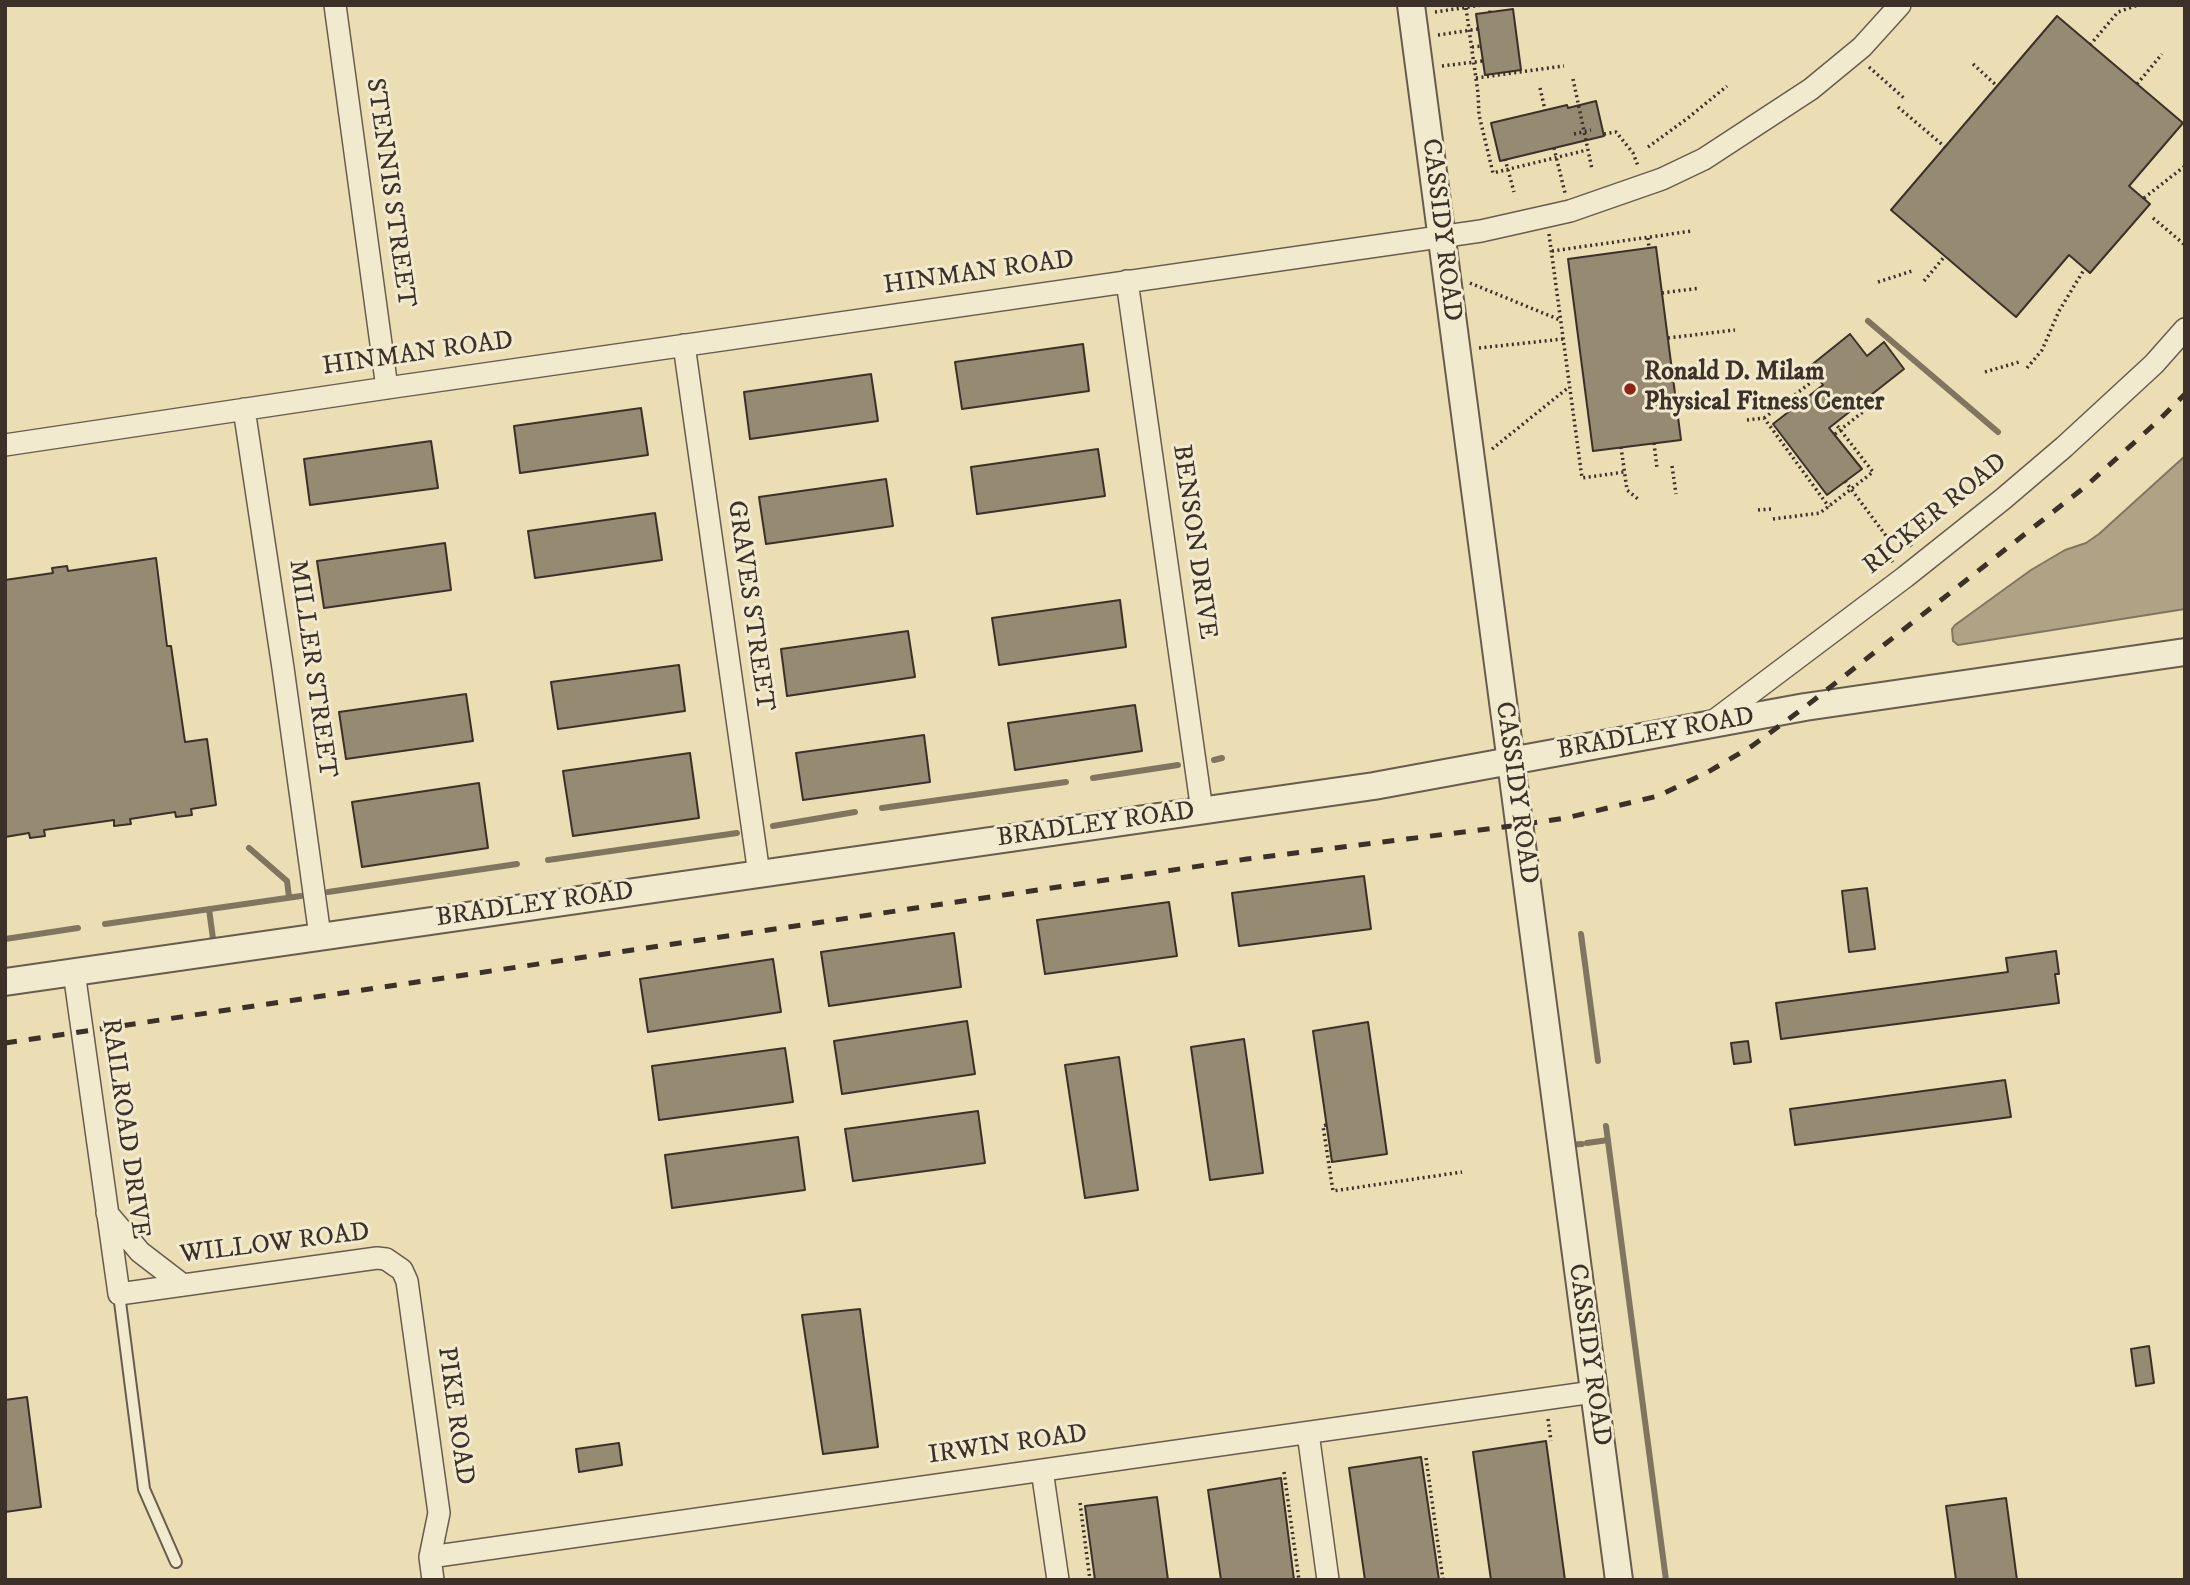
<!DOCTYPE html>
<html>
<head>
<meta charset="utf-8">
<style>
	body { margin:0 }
	#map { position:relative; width:2190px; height:1585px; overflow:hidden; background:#ebdeb5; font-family:"IM FELL DW Pica",serif }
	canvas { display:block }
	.frame { position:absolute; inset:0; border:7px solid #3c3029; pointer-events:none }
</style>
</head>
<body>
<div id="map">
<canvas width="2190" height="1585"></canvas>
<div class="frame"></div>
</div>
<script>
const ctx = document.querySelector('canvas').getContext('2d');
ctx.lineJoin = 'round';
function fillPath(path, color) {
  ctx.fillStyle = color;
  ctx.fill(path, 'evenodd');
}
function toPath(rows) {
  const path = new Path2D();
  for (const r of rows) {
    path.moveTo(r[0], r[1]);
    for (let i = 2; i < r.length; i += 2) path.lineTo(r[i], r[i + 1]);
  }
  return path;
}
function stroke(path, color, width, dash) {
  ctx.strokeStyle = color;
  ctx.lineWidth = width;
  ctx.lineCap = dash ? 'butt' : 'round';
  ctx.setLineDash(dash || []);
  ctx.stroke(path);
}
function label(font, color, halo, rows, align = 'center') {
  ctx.font = font + ' "IM FELL DW Pica",serif';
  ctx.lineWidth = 6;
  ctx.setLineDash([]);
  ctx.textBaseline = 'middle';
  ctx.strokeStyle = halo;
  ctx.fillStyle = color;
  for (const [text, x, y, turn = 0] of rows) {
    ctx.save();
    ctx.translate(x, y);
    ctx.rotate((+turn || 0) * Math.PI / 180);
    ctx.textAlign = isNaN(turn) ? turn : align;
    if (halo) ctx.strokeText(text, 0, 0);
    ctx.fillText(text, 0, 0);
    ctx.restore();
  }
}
const water = toPath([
	[2185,456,2185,609,1958,645,1953,641,1952,629,1955,625,2031,570,2065,550,2086,543,2099,534,2185,456]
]);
const stream = toPath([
	[1868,321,1998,432],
	[1214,760,1222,758],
	[1093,778,1178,765],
	[882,808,1066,782],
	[773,826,855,812],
	[249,848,287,881,289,897],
	[548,860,737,833],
	[328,892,517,864],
	[209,909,214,946],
	[105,924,301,896],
	[1581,934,1598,1061],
	[5,939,78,928],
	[1606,1126,1666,1580],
	[1587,1143,1608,1140],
	[1566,1145,1582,1144]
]);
const building = toPath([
	[1513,9,1521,70,1485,75,1476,14,1513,9],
	[2057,16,2183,123,2129,186,2150,204,2090,273,2069,255,2016,317,1891,210,2057,16],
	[1596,101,1604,136,1500,161,1491,123,1567,105,1568,108,1596,101],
	[1656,247,1681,440,1593,451,1568,259,1656,247],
	[1850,334,1867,356,1884,342,1904,369,1829,428,1862,469,1827,495,1773,424,1823,385,1809,367,1850,334],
	[1083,344,1089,391,962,409,955,362,1083,344],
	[871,374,878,421,750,439,744,392,871,374],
	[641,408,648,455,520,473,514,426,641,408],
	[431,441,438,488,310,505,304,459,431,441],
	[1098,449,1105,496,977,514,971,467,1098,449],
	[886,479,893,526,766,544,759,497,886,479],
	[655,513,662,560,535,578,528,531,655,513],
	[445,543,451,590,324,608,317,561,445,543],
	[156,558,167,646,171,646,185,742,207,739,216,805,191,809,192,815,176,817,175,812,130,819,131,824,114,826,114,820,44,830,45,836,30,838,29,833,5,837,5,580,53,573,52,568,67,566,68,571,156,558],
	[1120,600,1126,647,999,665,992,618,1120,600],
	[908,631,915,677,787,696,781,649,908,631],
	[679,665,685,711,558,729,551,682,679,665],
	[466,694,473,741,346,759,339,712,466,694],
	[1135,705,1142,751,1015,770,1008,723,1135,705],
	[924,735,930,782,803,800,796,753,924,735],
	[690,753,699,818,573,836,563,771,690,753],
	[479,783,488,848,362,867,352,802,479,783],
	[1364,876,1371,929,1239,946,1232,893,1364,876],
	[1867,888,1875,949,1849,952,1842,891,1867,888],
	[1169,902,1177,956,1045,974,1037,920,1169,902],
	[954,933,961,987,829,1006,821,952,954,933],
	[2056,951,2059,974,2055,974,2059,1003,1781,1039,1776,1003,2008,972,2006,958,2056,951],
	[773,959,781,1012,648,1032,640,979,773,959],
	[967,1021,975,1074,842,1094,834,1041,967,1021],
	[1368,1022,1387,1154,1332,1162,1313,1031,1368,1022],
	[1244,1039,1263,1173,1210,1180,1191,1047,1244,1039],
	[1748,1041,1751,1062,1734,1064,1731,1043,1748,1041],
	[785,1048,793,1102,659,1120,652,1066,785,1048],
	[1119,1057,1138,1190,1085,1198,1065,1065,1119,1057],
	[2005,1080,2011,1117,1795,1145,1790,1109,2005,1080],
	[978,1111,985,1163,853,1181,845,1129,978,1111],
	[798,1137,805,1190,672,1208,665,1155,798,1137],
	[860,1309,878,1447,823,1454,802,1315,860,1309],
	[2149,1346,2154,1383,2136,1386,2131,1349,2149,1346],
	[27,1397,41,1507,5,1512,5,1400,27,1397],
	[1546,1441,1565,1580,1491,1580,1473,1452,1546,1441],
	[619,1443,622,1465,579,1472,576,1449,619,1443],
	[1421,1457,1439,1580,1365,1580,1349,1468,1421,1457],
	[1281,1478,1294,1580,1221,1580,1208,1490,1281,1478],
	[1157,1497,1168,1580,1095,1580,1085,1506,1157,1497],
	[2006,1498,2017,1580,1956,1580,1946,1506,2006,1498]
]);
const path = toPath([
	[1490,5,1490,12],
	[1466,8,1478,93,1479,115,1493,173,1587,150],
	[1435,12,1482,5],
	[1438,35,1478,29],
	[2090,45,2118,12,2138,5],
	[1472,47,1481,46],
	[1973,64,1997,86],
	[1442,66,1483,61],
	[1869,67,1905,99],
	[1476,78,1564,66],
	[1573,79,1592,169],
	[2137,84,2162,54],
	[1540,88,1545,110],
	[1898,107,1945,147],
	[1574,134,1591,130],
	[1604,134,1616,132,1633,153,1638,166],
	[1648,147,1688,118,1727,86],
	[1554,148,1565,193],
	[1505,159,1514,192],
	[2144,198,2185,166],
	[2153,218,2185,245],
	[1549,234,1582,478,1624,472],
	[1648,238,1649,248],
	[1552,251,1692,231],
	[1924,281,1945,256],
	[1878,282,1912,271],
	[1470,283,1560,320],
	[1662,293,1700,288],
	[1668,338,1735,330],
	[1479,348,1563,339],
	[2027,368,2042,350,2059,311,2085,268],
	[1985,372,2019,362],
	[1764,418,1817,378],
	[1747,420,1764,418,1829,507],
	[1835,434,1873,404,1867,397],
	[1654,443,1657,468],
	[1621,447,1627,490,1638,499],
	[1492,449,1569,387],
	[1672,466,1676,494],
	[1845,481,1890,541],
	[1758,510,1771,509],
	[1773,519,1820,513,1873,472,1835,423],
	[1900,532,1912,547],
	[1882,547,1893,562],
	[1326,1125,1323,1126,1333,1191,1462,1172],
	[1548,1419,1551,1441],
	[1426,1458,1443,1580],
	[1284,1472,1299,1580],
	[1080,1503,1090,1580]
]);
const service = toPath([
	[119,1294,144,1489,176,1562]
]);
const minor = toPath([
	[335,5,387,388],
	[1127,281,1202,811],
	[684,345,759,874],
	[244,409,283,668,320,936],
	[5,445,387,388,1481,231,1570,211,1662,179,1704,159,1811,89,1862,47,1900,5],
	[1711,723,1905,577,2003,499,2064,447,2154,364,2185,329],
	[74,972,119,1294,377,1258,386,1259,402,1270,407,1281,439,1513,430,1557,433,1580],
	[107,1213,140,1252,183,1285],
	[1308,1433,1328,1580],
	[1042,1470,1058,1580],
	[430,1557,1593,1392]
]);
const tertiary = toPath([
	[1411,5,1619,1580],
	[5,982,1374,786,1805,707,2185,652]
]);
const rail = toPath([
	[5,1043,1247,859,1519,825,1566,818,1658,796,1708,772,1752,746,1805,707,2086,486,2158,421,2185,394]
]);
const markers = [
	[1630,389,7,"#8f2418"]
];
const streetNames = [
	["STENNIS STREET",389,193,82],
	["CASSIDY ROAD",1440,230,83],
	["HINMAN ROAD",979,274,-8],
	["HINMAN ROAD",418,355,-8],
	["RICKER ROAD",1936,515,-39],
	["BENSON DRIVE",1193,542,82],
	["GRAVES STREET",749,606,82],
	["MILLER STREET",311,669,82],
	["BRADLEY ROAD",1656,735,-10],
	["CASSIDY ROAD",1515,793,82],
	["BRADLEY ROAD",1096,826,-8],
	["BRADLEY ROAD",535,906,-8],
	["RAILROAD DRIVE",124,1129,82],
	["WILLOW ROAD",275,1245,-7],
	["CASSIDY ROAD",1588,1355,82],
	["PIKE ROAD",454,1416,82],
	["IRWIN ROAD",1008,1446,-8]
];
const poiNames = [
	["Ronald D. Milam",1644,374],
	["Physical Fitness Center",1644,404]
];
fillPath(water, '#b0a385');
stroke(water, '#827560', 2);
stroke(stream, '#827560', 6);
fillPath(building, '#978a72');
stroke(building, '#3c3029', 2);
stroke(service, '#685c4c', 14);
stroke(minor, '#685c4c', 24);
stroke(tertiary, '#685c4c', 30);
stroke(path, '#3c3029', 3.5, [2, 3.5]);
stroke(service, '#f2eacf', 10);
stroke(minor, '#f2eacf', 21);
stroke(tertiary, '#f2eacf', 26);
stroke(rail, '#3c3029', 5, [12, 12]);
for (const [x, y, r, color] of markers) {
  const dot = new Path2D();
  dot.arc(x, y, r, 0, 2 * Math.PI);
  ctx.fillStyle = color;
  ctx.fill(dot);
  stroke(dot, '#f2eacf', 2.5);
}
label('26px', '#3c3029', '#f2eacf', streetNames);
label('bold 26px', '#3c3029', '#f2eacf', poiNames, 'left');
</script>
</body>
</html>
